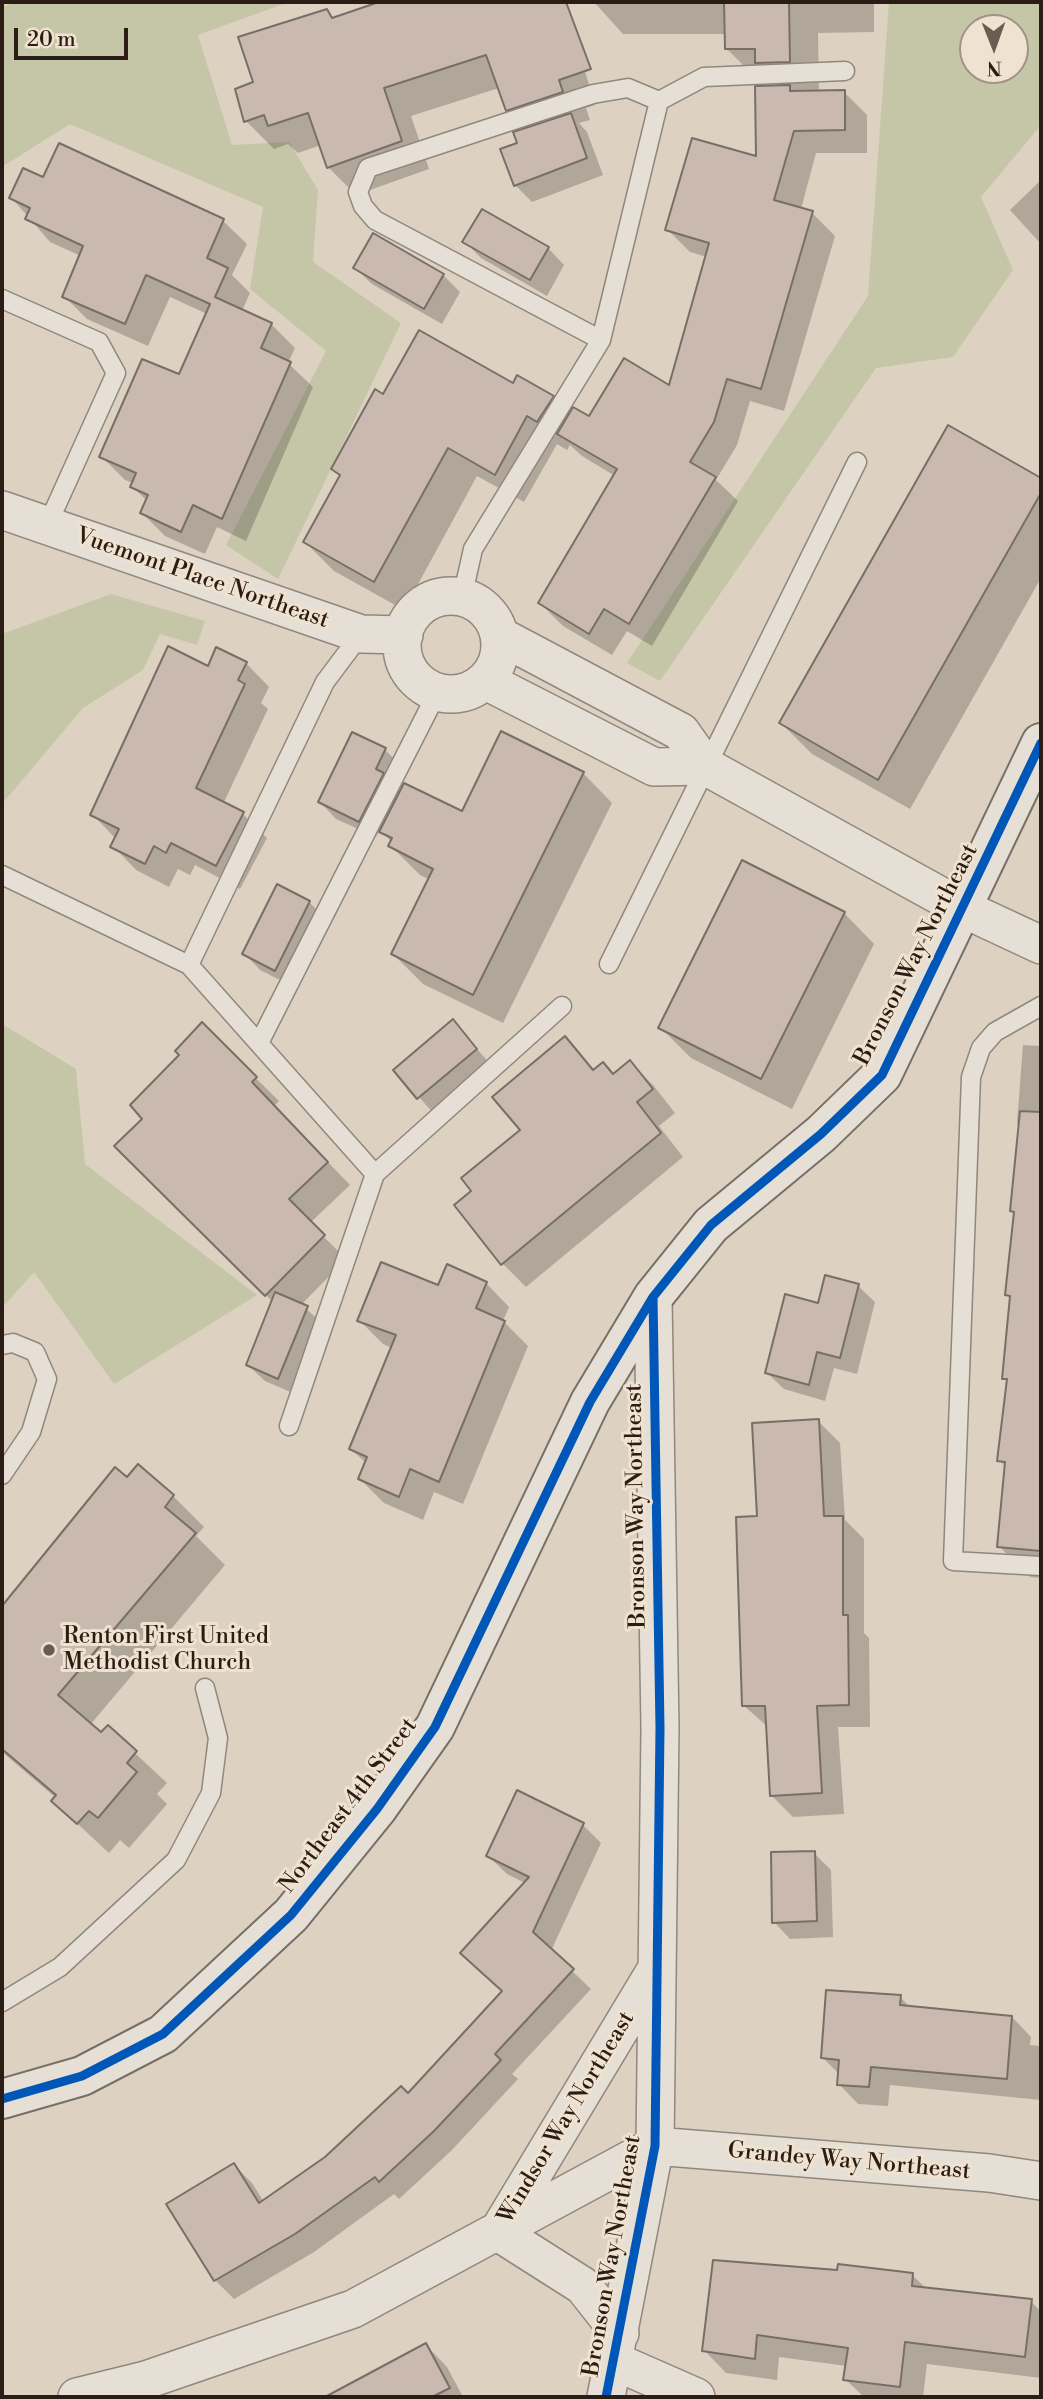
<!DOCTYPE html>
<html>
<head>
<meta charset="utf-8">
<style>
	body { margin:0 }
	#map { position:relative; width:1043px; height:2399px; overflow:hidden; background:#ddd1c1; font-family:"Libre Bodoni",serif }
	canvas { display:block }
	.frame { position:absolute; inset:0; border:4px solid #2b1d15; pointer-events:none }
	.north { position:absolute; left:959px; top:14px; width:70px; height:70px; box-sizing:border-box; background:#f0e2d0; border:2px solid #a19385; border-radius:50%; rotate:179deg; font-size:19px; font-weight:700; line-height:28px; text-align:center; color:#2b1d15 }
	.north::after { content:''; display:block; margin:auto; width:24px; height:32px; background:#695c51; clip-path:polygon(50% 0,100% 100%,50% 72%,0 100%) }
	.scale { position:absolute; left:14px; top:28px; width:114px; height:32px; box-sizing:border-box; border:4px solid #2b1d15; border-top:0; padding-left:9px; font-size:21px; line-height:24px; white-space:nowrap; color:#2b1d15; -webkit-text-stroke:5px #f0e2d0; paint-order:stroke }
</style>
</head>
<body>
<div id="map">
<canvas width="1043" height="2399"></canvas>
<div class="frame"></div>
<div class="north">N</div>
<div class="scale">20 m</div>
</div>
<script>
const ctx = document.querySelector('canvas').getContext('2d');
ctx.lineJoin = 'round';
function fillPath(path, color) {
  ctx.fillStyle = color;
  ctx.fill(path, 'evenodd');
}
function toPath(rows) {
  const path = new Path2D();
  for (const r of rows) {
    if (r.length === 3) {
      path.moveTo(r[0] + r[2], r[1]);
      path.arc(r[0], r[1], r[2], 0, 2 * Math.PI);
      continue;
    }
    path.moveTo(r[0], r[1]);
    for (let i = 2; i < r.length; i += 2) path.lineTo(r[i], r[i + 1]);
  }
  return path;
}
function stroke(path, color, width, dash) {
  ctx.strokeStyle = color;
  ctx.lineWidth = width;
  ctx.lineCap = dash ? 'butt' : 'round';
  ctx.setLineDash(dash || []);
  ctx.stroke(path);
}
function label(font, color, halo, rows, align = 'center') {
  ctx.font = font + ' "Libre Bodoni",serif';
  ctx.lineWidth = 6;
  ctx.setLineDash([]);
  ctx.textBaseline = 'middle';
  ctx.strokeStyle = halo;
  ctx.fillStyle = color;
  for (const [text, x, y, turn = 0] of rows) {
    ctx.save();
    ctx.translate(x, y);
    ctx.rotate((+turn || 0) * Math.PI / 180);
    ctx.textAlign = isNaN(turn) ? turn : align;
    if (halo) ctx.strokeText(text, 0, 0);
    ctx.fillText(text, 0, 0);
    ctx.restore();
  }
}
const green = toPath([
	[17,2,289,2,198,35,232,145,289,142,318,190,313,262,401,323,278,579,226,545,326,351,250,289,263,207,70,124,2,167,2,7],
	[889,2,1041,2,1041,125,981,197,1013,270,953,357,876,368,660,681,627,663,868,296],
	[973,28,1015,28,1015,70,973,70],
	[111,594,205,621,197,645,160,634,143,670,83,708,2,804,2,634],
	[2,1024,76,1069,85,1164,257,1295,114,1384,34,1272,2,1308]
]);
const shadow = toPath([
	[385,2,561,2,566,7,595,105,586,108,590,120,579,123,587,132,603,175,532,202,515,185,520,144,527,130,507,110,499,88,411,116,429,169,356,195,328,167,321,145,298,153,288,144,274,149,246,121,255,83,327,11,335,19],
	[594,2,874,2,874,32,818,33,819,92,844,92,867,115,867,153,816,153,801,209,812,213,835,236,784,411,750,401,737,445,716,480,738,501,652,646,627,631,612,655,563,626,540,603,615,476,582,456,570,445,567,450,557,444,524,502,477,476,404,610,334,571,305,542,341,477,333,468,384,396,514,385,552,397,570,415,590,419,670,387,707,257,690,252,667,229,758,158,781,87,772,78,756,78,727,49,726,34,623,34],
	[59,145,223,221,247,244,232,275,250,293,242,311,271,324,295,348,288,363,313,387,246,541,217,527,205,554,165,536,142,513,147,501,132,486,133,483,125,480,101,456,180,377,207,314,170,297,148,346,87,319,64,296,81,256,50,242,11,197,44,180],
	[1041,180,1041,244,1010,210],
	[465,242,548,248,564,265,547,296,481,258],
	[355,268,443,275,460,292,442,324,372,284],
	[949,428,1041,480,1041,578,910,809,812,754,781,723],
	[246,663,269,687,261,703,268,709,223,804,243,814,267,838,240,889,195,865,190,875,178,869,169,887,136,870,113,846,116,839,92,814],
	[385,750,402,766,393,784,401,793,462,814,583,773,612,803,503,1023,423,984,393,954,430,880,420,875,390,845,392,842,379,830,376,837,336,819,320,802],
	[309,902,326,919,292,986,260,970,244,953],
	[844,913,874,944,792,1109,691,1058,660,1027],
	[453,1022,493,1067,435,1115,395,1070],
	[202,1025,279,1101,274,1106,350,1185,310,1223,346,1259,301,1305,324,1324,295,1394,265,1381,248,1365,273,1302,116,1146,144,1119],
	[565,1039,595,1071,614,1075,630,1062,653,1085,675,1113,659,1126,683,1157,526,1287,503,1264,456,1206,474,1191,523,1130],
	[1023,1045,1041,1046,1041,1578,1030,1577,999,1546,1006,1467,999,1460,1008,1382,1004,1378,1012,1299,1007,1295,1016,1215,1011,1211,1020,1126,1017,1123],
	[486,1283,509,1307,503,1321,528,1346,463,1504,434,1492,423,1520,384,1503,360,1479,367,1464,351,1449,392,1348,383,1344,359,1320],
	[858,1286,875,1302,857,1374,834,1368,825,1401,784,1389,767,1373,819,1305],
	[818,1421,840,1443,845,1520,864,1539,864,1633,869,1638,870,1727,838,1727,844,1814,793,1817,771,1795,768,1727,743,1705,759,1518],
	[115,1470,127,1480,173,1496,204,1527,196,1536,225,1565,90,1725,102,1735,108,1728,167,1783,157,1794,167,1804,129,1848,120,1840,109,1853,53,1801,56,1798,2,1752,2,1608],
	[583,1825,601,1843,551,1951,591,1989,512,2074,518,2079,452,2150,399,2199,394,2194,314,2252,234,2299,215,2280,234,2165,252,2183,264,2202,408,2095,503,1992,525,1883,507,1874,488,1856],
	[814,1853,831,1870,833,1937,790,1939,774,1922],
	[900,1997,911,2008,1012,2017,1031,2037,1030,2045,1041,2046,1041,2100,890,2085,888,2106,858,2104,839,2084,840,2075,823,2058],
	[912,2275,927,2289,1031,2301,1041,2312,1041,2378,927,2364,923,2397,864,2397,845,2379,847,2366,779,2357,777,2380,726,2373,704,2350],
	[426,2345,447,2367,463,2397,329,2397]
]);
const building = toPath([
	[379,2,566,2,591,69,559,80,563,92,506,111,486,55,384,88,402,141,327,168,308,113,268,126,264,115,244,122,235,89,253,82,238,37,327,9,332,18,379,2],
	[724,2,789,2,790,62,755,63,755,49,725,49,724,2],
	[790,85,790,91,845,90,845,130,794,131,774,200,813,211,761,389,727,379,714,422,690,462,716,477,629,624,604,609,589,634,538,603,617,469,557,434,573,407,589,416,624,358,669,385,709,243,665,230,692,138,756,156,755,86,790,85],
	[571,113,587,158,514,186,500,149,517,143,513,132,571,113],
	[59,143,224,219,207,258,228,268,215,297,272,323,261,348,291,362,222,519,193,505,181,532,140,513,148,495,130,487,136,473,99,457,142,359,179,374,210,304,146,275,125,324,62,297,83,246,25,219,30,208,9,198,23,168,43,177,59,143],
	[482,209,549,247,530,280,462,242,482,209],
	[373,233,444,274,424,309,353,268,373,233],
	[419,330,513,383,517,375,554,396,537,422,527,416,495,475,448,448,374,582,303,542,340,475,331,469,375,389,383,394,419,330],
	[948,425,1041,478,1041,493,878,780,779,723,948,425],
	[168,646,208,666,216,647,247,662,238,680,245,684,196,788,244,812,216,866,171,843,166,853,154,846,145,864,110,847,119,829,90,815,168,646],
	[501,731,584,772,473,995,391,954,433,869,388,846,392,838,379,832,404,783,462,811,501,731],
	[352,732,386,748,376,769,384,773,359,822,318,802,352,732],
	[742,860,845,912,761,1079,658,1028,742,860],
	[277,884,310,901,275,971,242,954,277,884],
	[453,1019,477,1049,417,1099,393,1070,453,1019],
	[202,1022,257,1077,252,1082,328,1162,289,1199,325,1235,265,1296,114,1146,142,1119,130,1105,179,1055,175,1051,202,1022],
	[565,1036,593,1070,603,1062,613,1074,630,1060,653,1089,637,1102,661,1133,501,1265,454,1205,471,1191,461,1178,520,1130,492,1097,565,1036],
	[1020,1111,1041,1112,1041,1551,997,1547,1005,1462,997,1461,1007,1379,1002,1379,1010,1296,1005,1295,1014,1212,1010,1211,1020,1111],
	[381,1262,438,1285,447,1264,487,1282,476,1308,505,1321,439,1482,410,1469,399,1497,358,1479,367,1457,349,1449,396,1335,357,1321,381,1262],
	[825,1275,859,1284,840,1358,817,1352,809,1385,765,1373,785,1294,818,1303,825,1275],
	[275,1292,308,1306,278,1379,246,1365,275,1292],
	[819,1419,824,1516,843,1516,843,1615,848,1615,849,1705,817,1706,822,1793,770,1796,765,1706,742,1706,736,1517,757,1516,752,1423,819,1419],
	[138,1464,174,1495,165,1507,196,1533,58,1695,101,1732,108,1725,137,1751,127,1763,137,1772,98,1818,89,1811,77,1824,51,1801,56,1795,2,1749,2,1606,115,1467,127,1477,138,1464],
	[517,1790,584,1823,533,1932,574,1969,495,2054,501,2060,434,2131,379,2182,375,2177,295,2234,214,2281,166,2204,234,2163,259,2203,325,2157,401,2086,408,2093,502,1991,460,1953,529,1877,486,1856,517,1790],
	[815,1851,817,1921,772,1923,771,1852,815,1851],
	[826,1990,901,1995,900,2005,1012,2016,1007,2079,871,2067,869,2087,837,2085,839,2060,821,2058,826,1990],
	[713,2260,837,2270,838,2264,913,2273,912,2286,1032,2299,1025,2357,905,2342,900,2387,843,2380,848,2348,757,2335,755,2359,702,2351,713,2260],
	[426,2343,450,2388,432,2397,325,2397,426,2343]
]);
const lane = toPath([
	[659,101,704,77,845,71],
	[2,299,99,342,116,373,47,526],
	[462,598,473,549,601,340,659,101,628,88,593,94,368,168,358,192,363,206,375,220,601,340],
	[2,875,189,965,375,1174],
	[609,964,857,462],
	[189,965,325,682,361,634],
	[1041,1006,995,1032,981,1048,971,1077,953,1561,1041,1566],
	[259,1043,437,693],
	[2,1345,13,1343,35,1352,47,1379,31,1432,2,1475],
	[289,1426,375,1174,562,1006],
	[2,2002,60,1967,176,1860,211,1793,218,1738,205,1688]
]);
const street = toPath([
	[2,510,361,634,404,635],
	[451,645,49],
	[500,636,681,732,705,766,964,909,1041,945],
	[486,681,654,767,705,766],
	[655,2146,989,2173,1041,2181],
	[620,2333,583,2286,498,2232,657,1968],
	[614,2361,696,2397],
	[77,2397,146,2380,353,2309,655,2146],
	[606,2397,655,2146,660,1728,653,1297]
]);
const secondary = toPath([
	[2,2099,82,2076,163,2034,291,1915,377,1809,435,1727,590,1402,653,1297,711,1225,821,1134,882,1075,1041,743]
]);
const cycleway = toPath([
	[2,2099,82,2076,163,2034,291,1915,377,1809,435,1727,590,1402,653,1297,711,1225,821,1134,882,1075,1041,743],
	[606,2397,655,2146,660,1728,653,1297]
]);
const markers = [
	[49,1650,7,"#695c51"]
];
const streetNames = [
	["Vuemont Place Northeast",202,579,19],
	["Bronson Way Northeast",917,955,-63],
	["Bronson Way Northeast",637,1506,-91],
	["Northeast 4th Street",349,1806,-53],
	["Windsor Way Northeast",567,2118,-59],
	["Grandey Way Northeast",849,2162,5],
	["Bronson Way Northeast",613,2256,-80]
];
const poiNames = [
	["Renton First United",63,1637],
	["Methodist Church",63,1663]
];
fillPath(green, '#c5c6a7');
fillPath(shadow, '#0003');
fillPath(building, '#cab9ae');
stroke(building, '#776f66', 2);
stroke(lane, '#90877d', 21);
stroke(street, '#90877d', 40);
stroke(secondary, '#776f66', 42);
stroke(lane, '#e5dfd6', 18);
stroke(street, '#e5dfd6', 37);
stroke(secondary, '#e5dfd6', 38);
stroke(cycleway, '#0057b8', 9);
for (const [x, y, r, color] of markers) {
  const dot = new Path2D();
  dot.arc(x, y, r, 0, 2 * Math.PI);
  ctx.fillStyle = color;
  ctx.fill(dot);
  stroke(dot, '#f0e2d0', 2.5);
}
label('23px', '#2b1d15', '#f0e2d0', streetNames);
label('23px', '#2b1d15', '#f0e2d0', poiNames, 'left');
</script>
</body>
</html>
